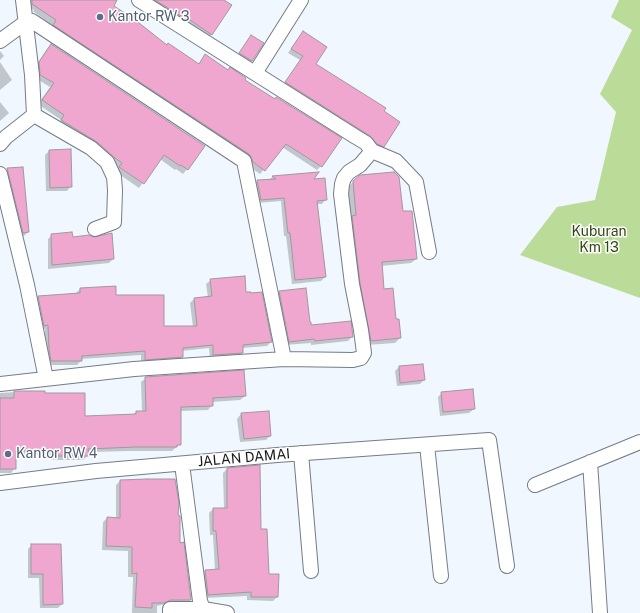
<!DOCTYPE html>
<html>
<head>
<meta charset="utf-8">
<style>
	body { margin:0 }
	canvas { display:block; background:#f0f7fe }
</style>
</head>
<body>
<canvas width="640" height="613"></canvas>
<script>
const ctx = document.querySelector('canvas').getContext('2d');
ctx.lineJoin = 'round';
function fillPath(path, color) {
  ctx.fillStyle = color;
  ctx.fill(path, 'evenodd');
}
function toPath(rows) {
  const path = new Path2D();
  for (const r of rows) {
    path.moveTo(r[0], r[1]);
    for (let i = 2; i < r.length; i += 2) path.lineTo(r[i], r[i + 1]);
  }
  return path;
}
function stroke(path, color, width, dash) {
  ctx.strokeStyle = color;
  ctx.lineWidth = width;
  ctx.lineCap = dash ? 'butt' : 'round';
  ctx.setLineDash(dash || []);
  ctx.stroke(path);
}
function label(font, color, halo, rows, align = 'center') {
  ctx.font = font + ' "Public Sans",sans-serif';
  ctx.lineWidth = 3;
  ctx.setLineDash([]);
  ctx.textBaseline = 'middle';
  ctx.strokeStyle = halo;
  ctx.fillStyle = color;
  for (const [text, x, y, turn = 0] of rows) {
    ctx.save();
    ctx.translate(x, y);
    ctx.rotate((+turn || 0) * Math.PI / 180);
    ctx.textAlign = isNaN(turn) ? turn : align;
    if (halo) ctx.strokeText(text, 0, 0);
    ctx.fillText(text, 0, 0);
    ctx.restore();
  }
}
const green = toPath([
	[619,0,640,0,640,298,520,255,557,207,595,200,616,112,600,94,632,30,611,17]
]);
const shadow = toPath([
	[26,0,116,0,112,6,166,46,198,65,205,55,243,81,321,166,317,170,282,147,260,174,50,29,52,25,33,11,34,10,28,6],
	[145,0,222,0,212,34,208,38],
	[303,32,314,64,383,146,379,150,283,86,300,60,288,53],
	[251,36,262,44,250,63,238,55],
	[51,45,187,169,183,174,176,169,175,170,160,159,139,188,116,172,118,167,58,124,61,120,38,104,50,87,37,79,35,67,47,49],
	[0,51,4,56,0,60],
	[0,62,12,80,0,90],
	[0,102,9,113,0,121],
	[49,151,71,186,67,191,46,191,45,155],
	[8,169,28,232,24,236,19,237,3,173],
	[317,173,312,180,326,199,322,204,317,204,325,277,321,281,292,284,286,236,284,236,281,201,257,203,253,185,257,181,269,180,272,177],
	[353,182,402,212,416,259,411,263,381,266,383,290,400,338,395,343,366,345,348,221,351,218,348,187],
	[52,235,72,238,113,259,109,263,48,269,48,239],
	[211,280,246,293,271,342,267,346,242,348,242,353,238,357,210,359,209,348,182,351,182,357,178,361,141,363,141,355,81,359,81,361,77,365,47,365,45,354,45,329,40,329,34,301,38,297,76,293,80,289,116,296,163,327,193,327,190,303,194,299,208,298,206,284],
	[279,292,310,326,352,337,348,341,311,345,311,343,285,345,275,296],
	[399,367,424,380,420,384,397,386,395,371],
	[146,378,245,396,240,400,212,402,212,405,208,410,180,411,180,444,172,451,130,451,88,452,88,455,83,460,53,460,52,455,15,455,15,468,11,473,0,473,0,393,17,392,44,394,84,417,133,415,136,412,142,412,141,382],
	[442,393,474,409,469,413,440,416,438,397],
	[241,414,270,436,266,440,240,442,237,419],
	[227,469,260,530,268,575,278,575,277,597,273,601,247,600,247,596,204,598,201,575,205,571,215,571,213,535,210,535,209,513,213,509,224,509,223,473],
	[120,481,179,544,183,544,190,600,186,604,165,604,157,606,157,613,132,613,133,577,128,577,128,551,102,550,103,522,107,518,116,519,116,485],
	[32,545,62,604,58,608,40,608,39,578,28,578,28,549]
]);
const building = toPath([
	[32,0,117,0,114,6,134,19,167,45,168,43,199,64,205,54,228,70,230,67,246,78,245,80,275,99,276,97,342,138,322,167,286,144,265,171,253,162,251,157,249,154,53,25,56,20,32,4,32,0],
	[155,0,224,0,232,5,212,35,190,20,189,21,155,0],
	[303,31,327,47,316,64,386,108,384,111,400,122,384,147,377,144,370,136,285,82,303,56,291,49,303,31],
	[251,35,264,43,252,61,239,53,251,35],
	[51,44,205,146,188,170,181,165,180,166,164,155,144,184,119,167,122,163,115,158,97,142,61,120,64,115,42,100,54,83,40,75,39,62,51,44],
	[71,149,72,187,50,188,49,150,71,149],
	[23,167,29,232,23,233,7,168,23,167],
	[319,172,314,179,325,178,327,200,317,201,326,277,295,280,290,233,288,233,284,198,261,200,257,180,276,179,272,176,319,172],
	[394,172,399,177,403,211,412,211,417,259,382,262,384,289,393,288,396,319,399,319,401,338,371,341,360,283,352,216,356,215,353,181,360,175,394,172],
	[72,232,73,237,89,235,94,237,112,233,114,259,52,265,51,234,72,232],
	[245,276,246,292,251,292,251,293,262,292,272,342,243,345,243,353,213,355,213,345,183,348,183,357,145,360,145,351,82,356,82,361,51,361,49,349,48,325,44,326,38,296,80,293,80,288,116,286,116,295,164,295,164,326,197,326,194,298,212,296,210,279,245,276],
	[306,288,310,322,311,322,311,325,351,321,353,337,315,341,314,339,289,342,279,291,306,288],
	[423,364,425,380,400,383,399,366,423,364],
	[244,370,246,396,213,398,213,406,181,407,181,445,177,445,177,447,135,447,88,449,89,456,57,456,56,451,16,451,16,469,0,469,0,398,14,398,14,391,45,391,45,393,85,393,85,416,136,414,136,411,146,411,145,377,244,370],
	[473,389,475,409,443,412,441,392,473,389],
	[269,411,271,436,244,439,241,413,269,411],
	[260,465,261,529,267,529,269,574,279,574,278,597,251,597,251,592,208,595,205,570,219,569,216,531,213,531,213,508,227,508,227,468,260,465],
	[147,479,175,479,179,503,178,515,180,516,180,543,184,542,191,600,170,600,165,603,152,603,152,608,135,607,137,573,132,574,132,547,106,546,107,517,120,518,120,480,147,479],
	[31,544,61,544,63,604,43,605,43,574,31,574,31,544]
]);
const street = toPath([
	[23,0,32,75,34,115,91,148,107,162,114,177,115,190,114,222,95,229],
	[0,41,26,22,32,21,244,161,284,359],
	[255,73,301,0],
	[0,144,6,137,34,115],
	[372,151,396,161,416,182,429,252],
	[0,174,27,285,46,379],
	[0,384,134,369,284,359,353,360,361,358,364,353,361,330,352,284,341,194,342,184,344,178,349,172,360,165,372,151,366,143,356,137,139,0],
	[427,445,441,576],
	[301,453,311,571],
	[590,462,600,613],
	[182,464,200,601,203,609,227,613],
	[0,483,96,471,277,455,489,440,507,566],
	[535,485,640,442],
	[170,613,170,609,203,609]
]);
const markers = [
	[100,17,4,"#5c6f8a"],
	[8,454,4,"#5c6f8a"]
];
const serviceNames = [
	["Kantor RW 3",108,17],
	["Kantor RW 4",16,454]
];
const parkNames = [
	["Kuburan",599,232],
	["Km 13",599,248]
];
const streetNames = [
	["JALAN DAMAI",244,458,-5]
];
fillPath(green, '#bbdc99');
fillPath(shadow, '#0003');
fillPath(building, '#f0a7cf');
stroke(building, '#a1989d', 1);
stroke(street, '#767c83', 16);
stroke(street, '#fff', 14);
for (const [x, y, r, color] of markers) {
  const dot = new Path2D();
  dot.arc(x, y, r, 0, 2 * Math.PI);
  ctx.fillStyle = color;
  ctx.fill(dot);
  stroke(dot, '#fff', 1.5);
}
label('14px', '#4e5e75', '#fff', serviceNames, 'left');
label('14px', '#314615', '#fff', parkNames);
label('14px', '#17191c', '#fff', streetNames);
</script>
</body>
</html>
